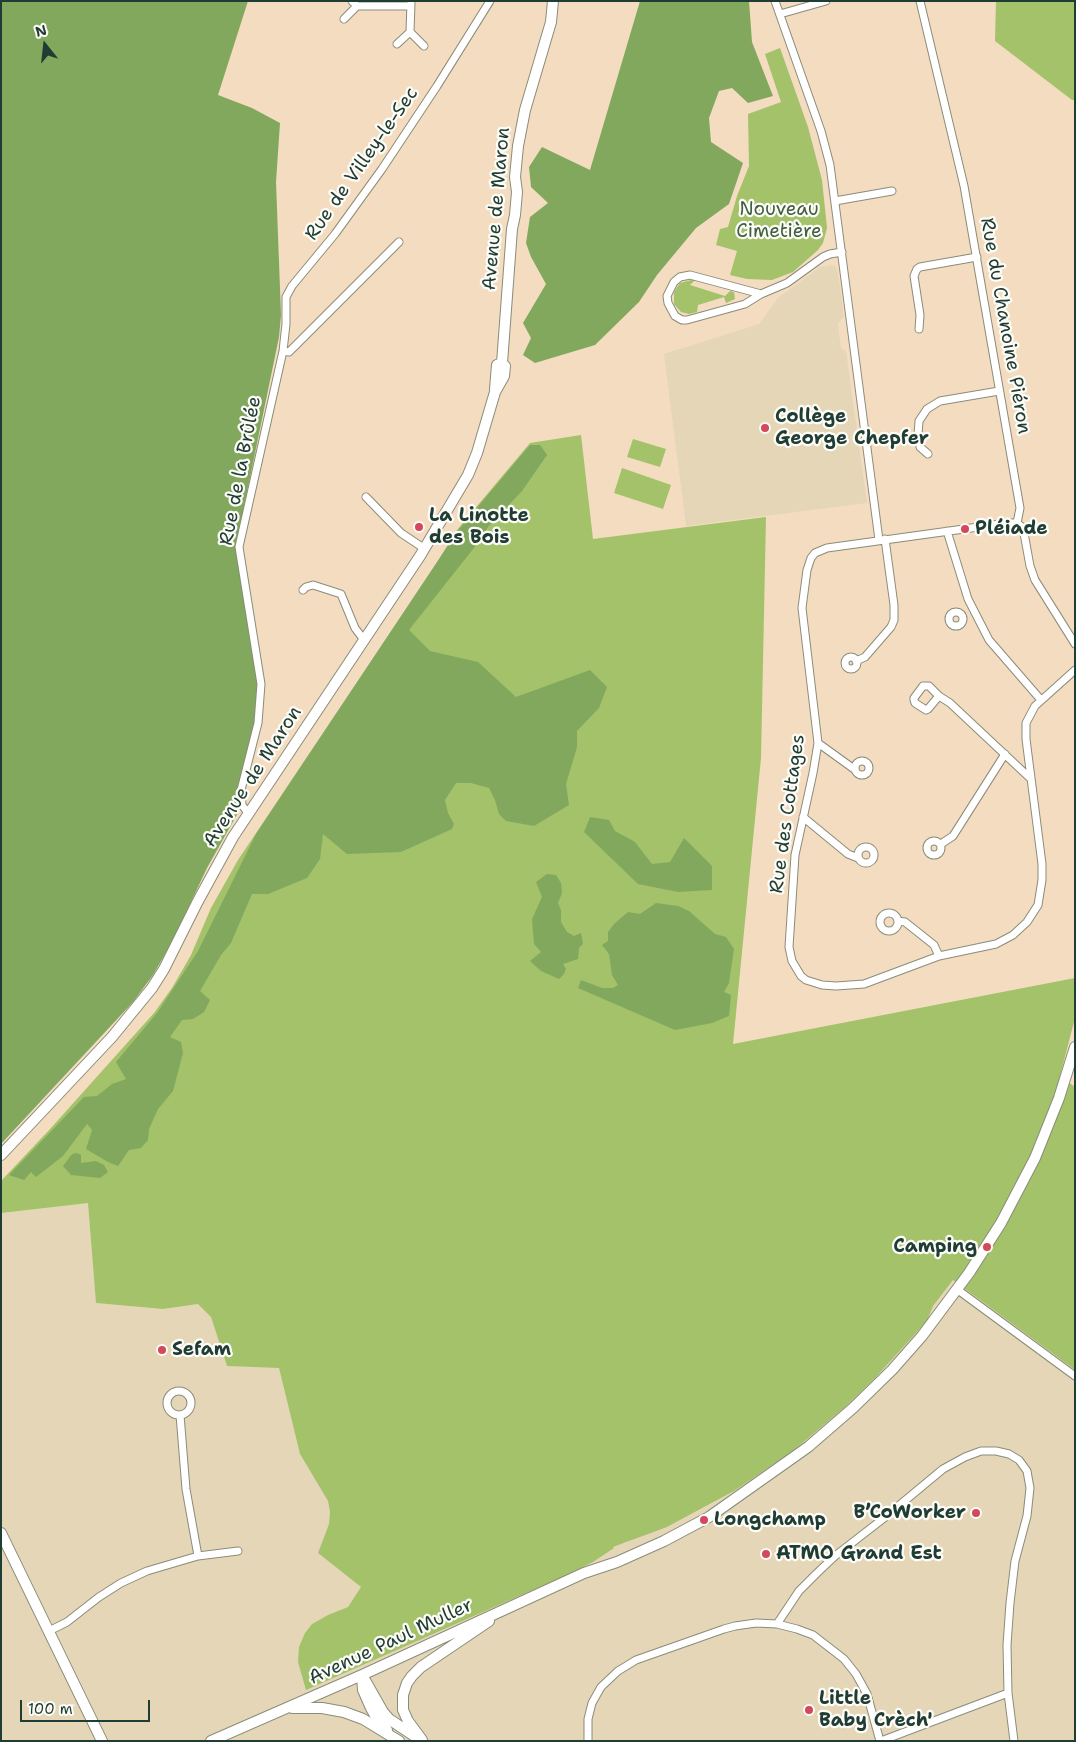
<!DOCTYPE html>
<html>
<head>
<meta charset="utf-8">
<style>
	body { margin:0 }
	#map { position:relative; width:1076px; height:1742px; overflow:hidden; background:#f4dcc0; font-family:"Shantell Sans",sans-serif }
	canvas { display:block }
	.frame { position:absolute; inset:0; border:2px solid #1f3d34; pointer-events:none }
	.north { position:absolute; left:20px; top:20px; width:50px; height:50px; -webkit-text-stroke:4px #fdfcf7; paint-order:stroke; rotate:344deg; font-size:14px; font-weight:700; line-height:20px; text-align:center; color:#1f3d34 }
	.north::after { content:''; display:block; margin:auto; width:18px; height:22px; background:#1f3d34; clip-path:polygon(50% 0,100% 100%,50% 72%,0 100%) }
	.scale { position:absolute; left:20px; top:1700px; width:130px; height:22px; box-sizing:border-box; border:2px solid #1f3d34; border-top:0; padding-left:6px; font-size:15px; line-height:18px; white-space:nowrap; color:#1f3d34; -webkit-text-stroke:4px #fdfcf7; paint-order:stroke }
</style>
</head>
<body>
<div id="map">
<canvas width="1076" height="1742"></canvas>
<div class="frame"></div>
<div class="north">N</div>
<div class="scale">100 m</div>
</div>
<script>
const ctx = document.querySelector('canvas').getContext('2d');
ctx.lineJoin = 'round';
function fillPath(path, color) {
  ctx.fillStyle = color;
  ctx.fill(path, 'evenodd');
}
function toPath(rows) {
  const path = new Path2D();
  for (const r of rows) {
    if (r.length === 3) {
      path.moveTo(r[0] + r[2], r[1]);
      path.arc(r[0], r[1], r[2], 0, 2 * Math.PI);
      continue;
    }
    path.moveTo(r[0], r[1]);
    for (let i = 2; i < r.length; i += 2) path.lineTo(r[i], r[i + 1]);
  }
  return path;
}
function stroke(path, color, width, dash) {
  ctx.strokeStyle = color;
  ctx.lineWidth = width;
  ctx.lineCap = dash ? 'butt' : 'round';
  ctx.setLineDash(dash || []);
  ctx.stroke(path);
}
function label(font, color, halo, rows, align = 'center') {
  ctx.font = font + ' "Shantell Sans",sans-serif';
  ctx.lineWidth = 4.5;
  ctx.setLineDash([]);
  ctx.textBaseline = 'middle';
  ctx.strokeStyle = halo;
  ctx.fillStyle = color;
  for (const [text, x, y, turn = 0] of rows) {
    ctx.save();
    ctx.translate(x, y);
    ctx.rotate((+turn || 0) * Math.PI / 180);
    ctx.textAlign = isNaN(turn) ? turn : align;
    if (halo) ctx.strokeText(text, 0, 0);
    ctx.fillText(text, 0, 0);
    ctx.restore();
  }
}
const built = toPath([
	[832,265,836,267,838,273,844,317,838,323,839,334,841,348,846,351,867,503,686,526,664,354,759,324,778,298,820,267],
	[88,1202,96,1303,163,1309,198,1304,211,1317,227,1366,279,1368,300,1454,328,1501,330,1512,329,1524,318,1553,361,1587,348,1607,328,1615,312,1624,305,1633,510,1599,593,1562,613,1547,623,1542,624,1544,641,1536,667,1527,702,1509,734,1491,794,1450,845,1407,875,1378,927,1321,933,1306,953,1280,1075,1370,1075,1741,1,1741,1,1213]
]);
const green = toPath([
	[996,1,1075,1,1075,100,1072,100,995,41],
	[780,48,808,127,822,180,827,228,823,243,818,250,793,272,772,280,747,279,730,275,737,251,716,245,720,229,728,227,737,196,749,166,748,114,781,102,765,54],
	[691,280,695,280,690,285,725,296,730,291,734,292,735,299,726,303,724,297,698,305,697,312,689,314,681,312,674,304,674,292,680,283],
	[581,435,593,539,766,517,761,758,733,1044,1075,978,1075,1018,1060,1076,1075,1087,1075,1370,953,1280,933,1306,927,1321,875,1378,845,1407,794,1450,734,1491,667,1527,613,1547,614,1548,593,1562,569,1574,306,1690,298,1662,299,1647,305,1633,312,1624,328,1615,348,1607,361,1587,318,1553,329,1524,330,1512,328,1501,300,1454,279,1368,227,1366,211,1317,198,1304,163,1309,96,1303,88,1203,1,1213,1,1181,51,1128,154,1013,172,988,191,955,211,908,238,860,436,564,457,530,530,443],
	[633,439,666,449,660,467,627,457],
	[622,468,671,485,663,509,614,493]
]);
const forest = toPath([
	[1,1,248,1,218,95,252,108,280,123,276,182,281,315,279,337,236,545,258,683,257,713,239,784,238,795,239,811,207,868,173,940,153,975,133,1002,1,1144],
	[640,1,749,1,752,42,773,96,748,103,732,88,719,91,709,118,711,142,743,163,729,204,696,228,657,275,639,302,595,345,535,363,523,355,531,338,523,323,546,284,531,257,526,243,530,217,548,203,531,187,529,167,542,147,590,170],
	[530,445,540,445,547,455,522,491,488,527,477,544,409,630,430,651,478,662,516,697,590,670,607,687,599,708,577,731,577,747,566,784,569,805,534,826,506,821,499,814,495,800,489,788,471,783,456,783,445,800,448,813,454,824,452,829,401,852,347,854,323,834,320,859,307,878,268,894,252,894,231,943,221,955,200,991,210,1000,204,1012,193,1019,182,1020,170,1037,181,1042,183,1053,173,1091,158,1109,149,1129,148,1140,141,1148,129,1150,118,1166,108,1162,86,1149,92,1130,87,1124,63,1156,36,1177,31,1172,24,1180,9,1175,84,1097,97,1096,112,1084,126,1079,116,1062,157,1013,198,951,256,834,459,529],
	[590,817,609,820,615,831,635,842,652,864,670,862,684,838,712,866,712,890,678,892,638,884,584,832],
	[547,874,556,875,561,883,562,893,558,903,561,910,561,922,567,932,574,936,581,933,583,944,579,948,578,959,563,964,566,969,564,974,559,979,541,971,530,961,541,952,534,944,532,919,542,897,536,882],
	[656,903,678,906,689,911,715,934,726,937,734,949,729,983,724,992,731,995,729,1016,712,1023,675,1030,578,988,581,980,602,988,613,988,618,985,612,975,609,954,602,945,608,941,608,932,614,924,628,912,640,914],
	[77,1153,81,1155,81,1163,96,1161,104,1165,108,1172,100,1178,71,1175,63,1166,72,1154]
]);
const street = toPath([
	[352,1,357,6,411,6],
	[775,1,821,131,830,165,879,540],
	[920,1,964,186,1020,508,1017,523],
	[780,14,826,1],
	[344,19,357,6],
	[410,32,424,46],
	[397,44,410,32,411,3],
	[835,201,892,191],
	[761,294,690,275,680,277,674,282,667,296,668,303,675,316,682,320,687,320,745,304,761,294,787,283,823,257,830,254,842,252],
	[919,329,920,315,914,276,917,269,920,267,977,257],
	[283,351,289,352,399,242],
	[928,454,920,447,918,435,919,421,927,409,940,401,999,391],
	[366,497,401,533,425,549],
	[1017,523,1007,523,827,548,815,553,811,558,807,570,802,608,818,743,813,773,795,855,789,947,792,961,801,976,806,980,822,985,836,986,864,984,939,956,996,944,1013,935,1027,922,1038,905,1042,880,1042,864,1026,739,1026,723,1035,706,1075,670],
	[1017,523,1021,526,1024,533,1030,566,1035,580,1075,644],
	[947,531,968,599,989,640,1041,700],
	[303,590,306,587,313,585,341,594,355,628,364,640],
	[956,619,7],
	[851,663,6],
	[856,661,865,657,891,627,894,620,894,605,885,539],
	[923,686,929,686,939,696,928,709,926,710,915,703,914,700,914,698,923,686],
	[939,696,950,703,1031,779],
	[818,743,854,769],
	[862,768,7],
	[248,813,242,805,241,790,258,723,261,684,239,547,283,351,286,324,286,297,292,286,335,234,382,169,437,86,490,1],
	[803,817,848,854,858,858],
	[934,848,7],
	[941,844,953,836,1005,754],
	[866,855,8],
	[889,922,9],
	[898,921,905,922,934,945,939,956],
	[958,1290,1075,1376],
	[179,1403,12],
	[180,1415,186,1489,198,1556],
	[777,1624,799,1591,816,1574,835,1556,884,1518,943,1469,965,1457,981,1451,996,1451,1009,1454,1019,1460,1027,1471,1030,1488,1027,1516,1015,1561,1010,1603,1007,1645,1008,1693,1014,1741],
	[49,1631,67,1622,99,1597,121,1583,147,1571,198,1556,238,1551],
	[588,1741,588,1719,592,1703,601,1687,618,1671,636,1660,724,1629,735,1626,756,1623,777,1624,797,1629,813,1635,844,1659,856,1674,867,1694,880,1741],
	[881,1741,1008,1693]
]);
const secondary = toPath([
	[495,389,497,365,502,363],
	[1,1155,112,1037,152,988,164,969,198,901,233,837,420,556,468,475,477,453,495,392,504,376,505,366,502,363,512,229,515,215,517,192,515,177,518,146,525,110,551,22,553,1],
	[1,1533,102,1741],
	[362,1675,383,1712,389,1719,416,1737],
	[362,1677,363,1690,371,1708,376,1717,387,1730],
	[292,1708,322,1708,344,1712,363,1719,399,1741],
	[422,1740,408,1721,403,1710,403,1695,407,1683,412,1676,421,1667,489,1621],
	[211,1741,362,1675,584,1573,617,1562,664,1541,709,1517,808,1447,853,1408,892,1370,922,1336,969,1273,1001,1223,1035,1158,1059,1098,1075,1047]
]);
const markers = [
	[765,428,5,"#d1495b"],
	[419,527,5,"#d1495b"],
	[965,529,5,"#d1495b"],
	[987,1247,5,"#d1495b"],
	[162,1350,5,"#d1495b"],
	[976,1513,5,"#d1495b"],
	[704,1520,5,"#d1495b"],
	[766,1554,5,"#d1495b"],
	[809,1710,5,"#d1495b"]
];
const streetNames = [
	["Rue de Villey-le-Sec",362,164,-55],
	["Avenue de Maron",497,209,-85],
	["Rue du Chanoine Piéron",1005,326,80],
	["Rue de la Brûlée",241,471,-79],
	["Avenue de Maron",253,777,-57],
	["Rue des Cottages",788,814,-82],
	["Avenue Paul Muller",391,1642,-25]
];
const parkNames = [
	["Nouveau",779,210],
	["Cimetière",779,232]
];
const poiNames = [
	["Collège",775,417],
	["George Chepfer",775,439],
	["La Linotte",429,516],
	["des Bois",429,538],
	["Pléiade",975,529],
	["Camping",977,1247,"right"],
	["Sefam",172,1350],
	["B’CoWorker",966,1513,"right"],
	["Longchamp",714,1520],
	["ATMO Grand Est",776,1554],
	["Little",819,1699],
	["Baby Crèch'",819,1721]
];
fillPath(built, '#e4d6b7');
fillPath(green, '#a3c26a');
fillPath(forest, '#82a85e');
stroke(street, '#8a8c7a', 9);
stroke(secondary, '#8a8c7a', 12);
stroke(street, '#fff', 7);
stroke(secondary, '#fff', 10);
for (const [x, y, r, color] of markers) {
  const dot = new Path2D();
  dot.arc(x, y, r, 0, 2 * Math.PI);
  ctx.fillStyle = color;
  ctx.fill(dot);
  stroke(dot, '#fdfcf7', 2);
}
label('19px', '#1f3d34', '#fdfcf7', streetNames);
label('19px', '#405e42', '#fdfcf7', parkNames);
label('bold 19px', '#1f3d34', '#fdfcf7', poiNames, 'left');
</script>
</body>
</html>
